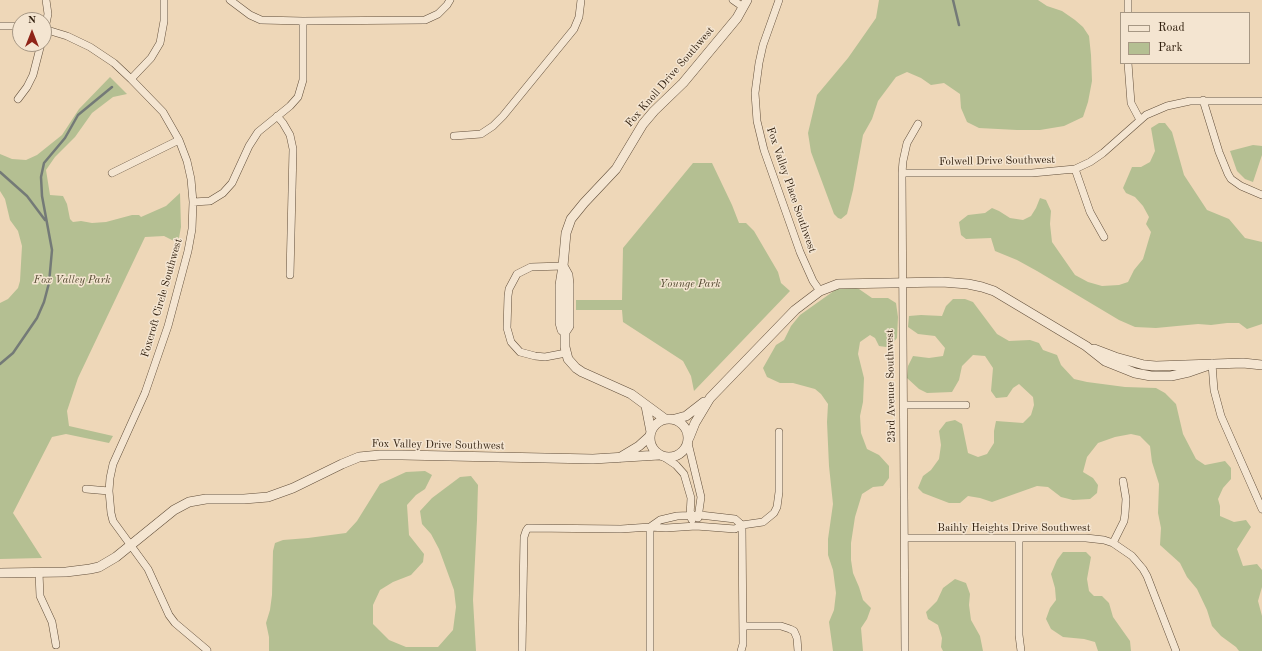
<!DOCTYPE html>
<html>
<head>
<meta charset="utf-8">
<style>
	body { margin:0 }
	#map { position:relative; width:1262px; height:651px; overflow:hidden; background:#eed7b8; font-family:"Old Standard TT",serif }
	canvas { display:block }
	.legend { position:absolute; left:1120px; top:12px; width:130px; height:52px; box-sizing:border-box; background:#f4e5d1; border:1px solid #a69784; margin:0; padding:5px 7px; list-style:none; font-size:12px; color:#322110 }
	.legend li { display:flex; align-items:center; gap:8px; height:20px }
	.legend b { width:20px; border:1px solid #a69784 }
	.north { position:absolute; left:12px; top:12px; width:40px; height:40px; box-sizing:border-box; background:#f4e5d1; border:1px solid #a69784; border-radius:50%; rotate:0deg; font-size:11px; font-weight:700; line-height:16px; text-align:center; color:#322110 }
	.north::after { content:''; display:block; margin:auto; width:14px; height:18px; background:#8f2418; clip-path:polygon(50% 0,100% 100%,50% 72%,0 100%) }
</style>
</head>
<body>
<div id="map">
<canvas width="1262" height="651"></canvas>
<ul class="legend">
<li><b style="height:5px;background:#f4e5d1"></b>Road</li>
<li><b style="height:11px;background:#b4bf92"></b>Park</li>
</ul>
<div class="north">N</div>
</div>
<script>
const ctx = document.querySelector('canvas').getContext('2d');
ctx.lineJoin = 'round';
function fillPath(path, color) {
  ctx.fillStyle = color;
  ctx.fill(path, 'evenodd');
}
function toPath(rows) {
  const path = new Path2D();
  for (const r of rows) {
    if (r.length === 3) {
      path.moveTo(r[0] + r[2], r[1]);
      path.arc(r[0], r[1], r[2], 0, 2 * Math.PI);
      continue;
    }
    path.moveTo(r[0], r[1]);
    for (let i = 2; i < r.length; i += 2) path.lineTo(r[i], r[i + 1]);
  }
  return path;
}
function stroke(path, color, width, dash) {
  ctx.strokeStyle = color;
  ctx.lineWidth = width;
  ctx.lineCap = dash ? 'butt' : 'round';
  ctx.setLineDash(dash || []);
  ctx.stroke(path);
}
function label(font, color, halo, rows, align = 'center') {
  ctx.font = font + ' "Old Standard TT",serif';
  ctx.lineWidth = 3;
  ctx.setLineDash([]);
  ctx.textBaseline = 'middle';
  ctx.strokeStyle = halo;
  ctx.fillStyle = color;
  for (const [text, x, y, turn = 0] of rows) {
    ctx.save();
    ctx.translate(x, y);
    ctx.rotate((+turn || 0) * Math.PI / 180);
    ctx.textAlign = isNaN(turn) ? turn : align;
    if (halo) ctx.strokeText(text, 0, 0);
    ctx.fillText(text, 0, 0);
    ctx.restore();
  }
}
const green = toPath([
	[879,0,1038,0,1047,6,1062,11,1075,20,1083,27,1089,36,1091,55,1092,81,1088,102,1083,117,1064,126,1040,130,1017,130,979,128,967,122,961,108,960,94,944,83,931,85,921,78,907,72,896,77,878,101,872,119,863,135,853,190,847,214,841,219,838,218,834,214,811,152,808,133,817,95,848,58,876,18],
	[110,77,127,94,113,97,92,113,75,137,55,157,46,170,50,195,63,196,67,204,70,219,73,222,81,221,92,223,106,222,132,215,139,215,141,217,166,206,180,193,181,227,178,243,164,236,145,237,78,378,67,411,69,426,113,436,109,443,66,434,52,437,13,513,42,558,0,559,0,303,8,299,18,288,20,281,22,246,18,231,10,220,5,199,0,191,0,154,12,159,26,160,37,155,62,135,79,109],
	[1159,123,1165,123,1172,132,1184,175,1207,210,1229,219,1245,238,1262,242,1262,324,1247,329,1239,323,1227,323,1211,325,1198,324,1156,328,1135,327,1119,320,1037,271,1017,260,995,251,991,238,966,239,961,235,959,222,968,215,985,213,992,208,999,211,1010,218,1023,220,1031,216,1036,208,1040,198,1046,200,1051,211,1050,224,1052,242,1075,275,1088,282,1102,286,1119,285,1128,282,1134,270,1143,259,1151,232,1146,224,1149,217,1143,206,1135,197,1126,193,1123,188,1132,167,1141,167,1150,162,1155,151,1151,128],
	[1253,145,1262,146,1262,155,1253,182,1245,179,1237,171,1230,151],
	[693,163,712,163,732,205,739,223,746,223,754,231,778,272,781,283,790,291,694,391,691,376,683,361,623,322,622,310,576,310,576,300,622,300,623,248],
	[850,286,859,289,872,298,888,298,896,303,898,317,897,338,891,345,886,347,879,346,875,338,870,335,860,342,858,354,864,378,863,402,860,416,861,433,867,449,879,455,889,466,889,478,883,486,873,487,862,494,855,517,851,543,851,560,853,573,859,587,863,600,871,608,867,619,861,628,863,651,833,651,829,622,834,610,836,593,833,570,828,555,828,539,833,504,829,466,827,422,828,404,821,394,815,389,793,383,780,383,767,377,763,368,776,345,784,340,791,326,800,315,838,288],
	[953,299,965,299,973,302,997,334,1009,341,1030,340,1039,343,1043,350,1057,355,1061,365,1074,379,1087,382,1125,387,1156,388,1165,393,1176,404,1183,434,1196,459,1205,465,1225,461,1231,468,1231,479,1223,488,1218,499,1220,506,1220,516,1234,522,1246,520,1251,527,1237,549,1243,566,1257,564,1262,570,1262,587,1258,601,1262,616,1262,651,1239,651,1236,647,1221,636,1212,626,1207,610,1197,589,1187,577,1180,563,1160,545,1161,528,1158,513,1159,484,1152,462,1150,446,1140,436,1131,434,1115,437,1098,443,1087,457,1083,472,1093,478,1098,485,1097,493,1090,499,1073,500,1061,497,1048,487,1037,486,992,502,980,498,968,496,960,503,949,503,923,493,918,488,923,476,931,470,939,459,941,445,939,431,946,422,955,420,962,424,968,453,978,457,987,454,994,443,994,431,996,421,1023,423,1031,415,1034,405,1033,397,1019,384,1013,388,1007,397,996,398,991,391,993,368,985,356,973,355,962,366,959,380,952,392,927,393,919,389,907,378,908,366,913,356,929,358,943,356,945,348,935,336,918,334,908,327,909,316,921,315,942,316,946,306],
	[425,471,432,475,425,489,416,495,407,505,409,535,424,554,423,562,411,575,393,582,380,590,373,605,373,624,389,640,406,647,438,647,453,630,456,607,454,590,439,549,431,534,422,524,420,511,432,498,460,477,471,476,478,485,477,520,473,600,476,651,269,651,269,637,266,623,270,610,272,595,273,551,275,543,283,540,308,538,346,533,357,521,380,484,406,472],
	[1063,552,1086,552,1091,557,1087,579,1089,591,1094,596,1102,596,1109,603,1113,617,1130,641,1131,651,1098,651,1095,642,1084,639,1063,637,1051,629,1046,619,1050,608,1056,600,1055,588,1051,574,1057,560],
	[955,579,966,583,970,594,969,605,971,620,980,636,983,651,943,651,941,647,942,638,938,625,928,619,926,612,937,601,943,588]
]);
const stream = toPath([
	[953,0,959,25],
	[0,172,27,196,45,220],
	[0,364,13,353,37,318,44,302,49,283,52,250,42,196,41,177,44,163,65,138,78,115,112,87]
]);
const minor = toPath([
	[230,0,250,15,261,20,303,21,425,20,438,14,447,5,450,0],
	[733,0,743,7],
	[779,0,763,45,759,63,755,93,757,121,764,150,800,252,813,281,820,291],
	[1128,0,1128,13],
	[0,26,20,26],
	[44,29,67,36,90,47,114,63,131,79,163,112,179,140,187,161,191,179,193,202,192,229,188,251,168,326,145,393,113,464,110,478,109,491,111,513,113,521,148,569,169,615,175,623,207,650],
	[44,33,48,14,46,0],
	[1128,63,1131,103,1140,120],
	[131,79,151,58,160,43,164,21,164,0],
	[18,99,27,87,33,75,41,44],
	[1203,100,1219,152,1228,174,1231,179,1241,186,1262,195],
	[277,116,283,123,290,135,293,149,290,275],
	[454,136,481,134,493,126,503,116,574,29,579,17,581,0],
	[1075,169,1090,212,1104,237],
	[112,173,179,140],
	[902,173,1032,173,1075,169,1090,162,1103,153,1146,115,1167,106,1190,101,1262,101],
	[193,202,210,201,223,193,232,183,249,146,258,132,290,106,298,97,303,80,303,21],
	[563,266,531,267,517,274,509,289,508,296,507,328,511,342,520,352,535,356,545,357,566,353],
	[1212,364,1214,390,1221,416,1262,509],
	[904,405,966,405],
	[688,443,701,497,698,518],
	[664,457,676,465,684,474,691,498,690,516,692,520],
	[86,489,109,491],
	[650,527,650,651],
	[650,527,660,520,677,516,700,515,735,519,742,525],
	[905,538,1086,538,1104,540,1113,543,1132,556,1143,569,1147,576,1176,651],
	[1019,538,1019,635,1021,651],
	[1113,543,1124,521,1125,514,1126,499,1123,481],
	[39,573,40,596,52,622,56,645],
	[743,626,781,626,790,629,794,631,797,638,798,651],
	[522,651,524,537,526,531,528,528,621,529,650,527,666,528,696,526,735,529,742,525,763,522,774,513,777,507,779,492,779,432],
	[741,651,743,644,742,525],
	[905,651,902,173,903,161,907,143,918,124]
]);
const tertiary = toPath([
	[563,266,568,275,569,284,569,326,565,332,565,347,568,359,576,368,582,372,631,394,665,419],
	[565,332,562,330,560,323,560,285,563,266,566,233,571,219,584,203,616,169,643,124,654,111,683,83,737,18,747,0],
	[1094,349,1115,357,1144,365,1156,366,1243,363,1262,365],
	[646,406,651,432],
	[669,438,19],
	[675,419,686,416,704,402],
	[689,438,695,423,710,398,795,310,820,291,838,284,942,282,968,284,982,287,994,291,1086,346,1105,361,1135,373,1151,376,1171,376,1189,372,1212,364],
	[619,458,639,446,650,436],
	[0,573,66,572,90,569,99,567,116,557,174,510,189,502,206,499,244,499,268,497,293,488,342,464,359,457,380,455,402,455,593,459,659,455]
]);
const streetNames = [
	["Fox Knoll Drive Southwest",670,77,-49],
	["Folwell Drive Southwest",997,161,-1],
	["Fox Valley Place Southwest",791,190,71],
	["Foxcroft Circle Southwest",162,298,-74],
	["23rd Avenue Southwest",891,386,-91],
	["Fox Valley Drive Southwest",438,445,1],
	["Baihly Heights Drive Southwest",1014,528]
];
const parkNames = [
	["Fox Valley Park",72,280],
	["Younge Park",690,284]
];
fillPath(green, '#b4bf92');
stroke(stream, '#747a77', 2.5);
stroke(minor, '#614e3a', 8);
stroke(tertiary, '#614e3a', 10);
stroke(minor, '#f4e5d1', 7);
stroke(tertiary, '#f4e5d1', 9);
label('11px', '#322110', '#f4e5d1', streetNames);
label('italic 11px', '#524830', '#f4e5d1', parkNames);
</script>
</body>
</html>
